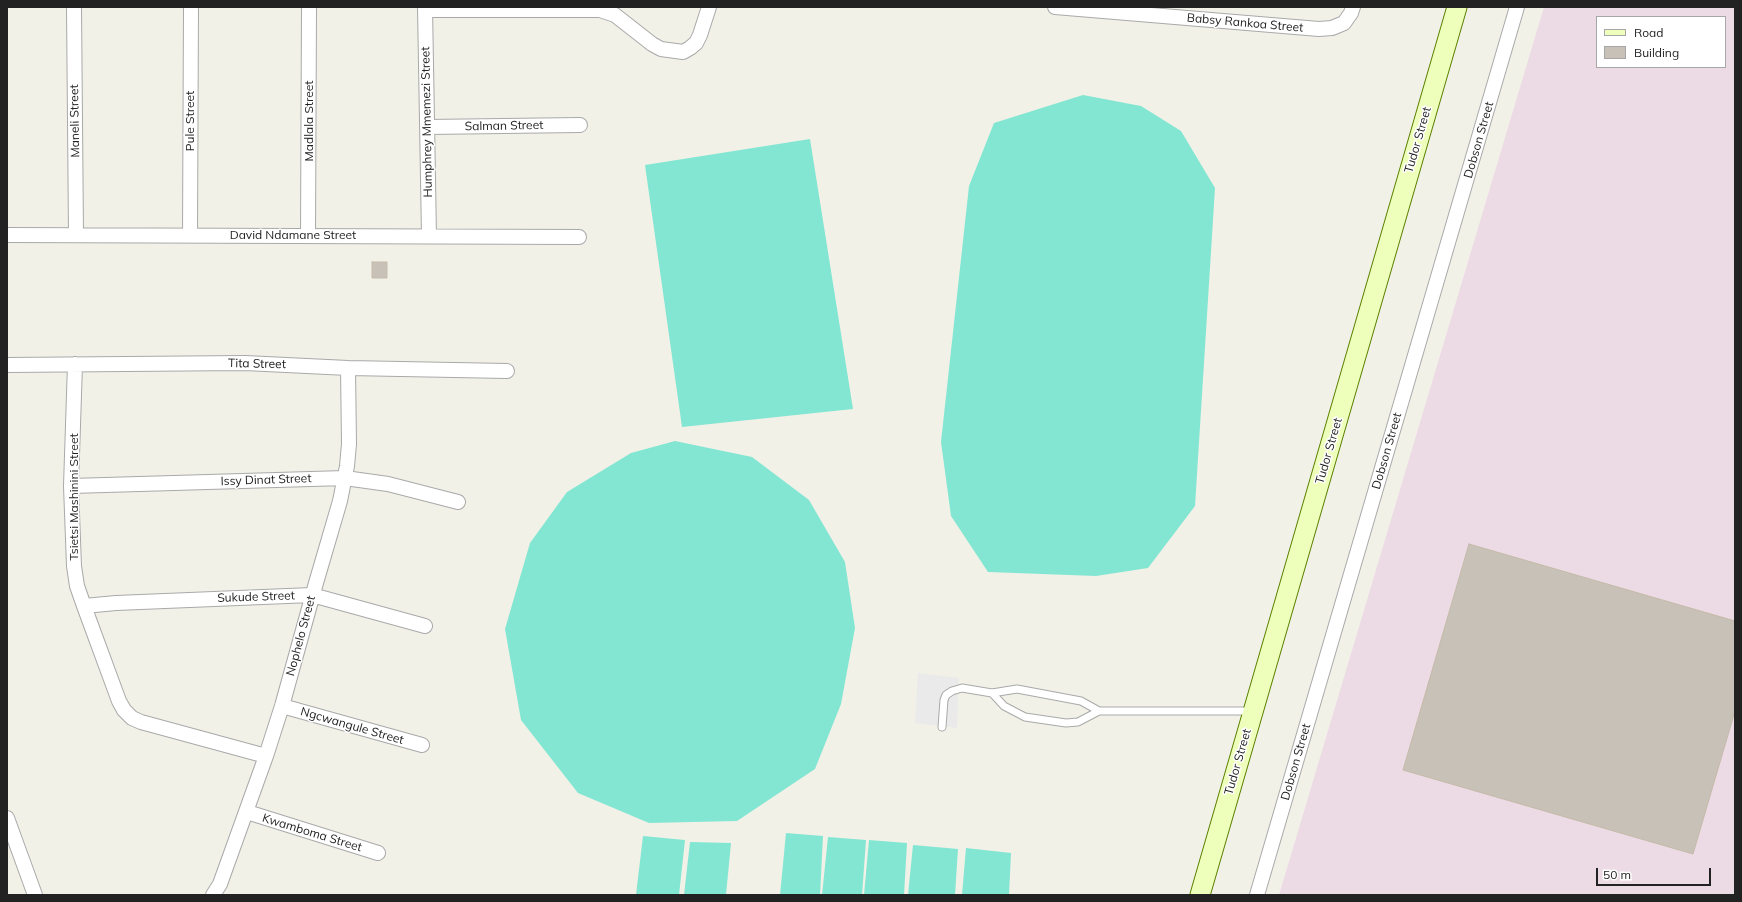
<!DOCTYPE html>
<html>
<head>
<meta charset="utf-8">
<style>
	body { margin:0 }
	#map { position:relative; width:1742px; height:902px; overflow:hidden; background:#f2f1e8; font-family:Mulish,sans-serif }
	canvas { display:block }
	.frame { position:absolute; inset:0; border:8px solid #222; pointer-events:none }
	.legend { position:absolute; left:1596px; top:16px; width:130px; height:52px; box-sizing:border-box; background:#fff; border:1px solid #a7a7a7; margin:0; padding:5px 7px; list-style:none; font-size:12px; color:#222 }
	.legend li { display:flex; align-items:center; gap:8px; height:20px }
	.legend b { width:20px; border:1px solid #a7a7a7 }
	.scale { position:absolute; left:1596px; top:868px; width:115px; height:18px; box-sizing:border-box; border:2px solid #222; border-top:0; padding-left:5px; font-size:12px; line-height:14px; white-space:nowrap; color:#222; -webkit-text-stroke:3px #fff; paint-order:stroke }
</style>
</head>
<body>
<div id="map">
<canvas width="1742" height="902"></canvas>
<div class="frame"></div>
<ul class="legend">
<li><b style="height:5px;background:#eefebb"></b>Road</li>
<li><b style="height:11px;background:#c8c1b7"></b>Building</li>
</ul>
<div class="scale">50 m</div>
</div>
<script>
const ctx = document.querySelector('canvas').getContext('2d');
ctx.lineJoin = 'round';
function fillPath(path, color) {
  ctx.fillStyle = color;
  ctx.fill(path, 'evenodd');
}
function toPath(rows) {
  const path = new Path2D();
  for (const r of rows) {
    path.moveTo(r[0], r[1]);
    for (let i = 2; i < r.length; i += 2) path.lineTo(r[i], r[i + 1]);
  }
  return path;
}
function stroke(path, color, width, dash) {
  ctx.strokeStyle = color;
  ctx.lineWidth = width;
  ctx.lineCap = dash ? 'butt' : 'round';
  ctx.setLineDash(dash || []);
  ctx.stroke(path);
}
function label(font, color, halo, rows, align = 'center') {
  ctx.font = font + ' Mulish,sans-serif';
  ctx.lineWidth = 3;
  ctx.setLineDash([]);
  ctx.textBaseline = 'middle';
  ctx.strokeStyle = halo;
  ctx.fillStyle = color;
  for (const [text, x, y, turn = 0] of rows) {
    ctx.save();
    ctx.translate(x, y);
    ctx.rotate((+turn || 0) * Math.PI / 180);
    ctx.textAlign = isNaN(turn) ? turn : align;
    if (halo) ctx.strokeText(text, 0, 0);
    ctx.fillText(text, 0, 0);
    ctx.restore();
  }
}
const industrial = toPath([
	[1544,7,1735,7,1735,895,1279,895],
	[1597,17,1725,17,1725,67,1597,67]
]);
const pitch = toPath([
	[1083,95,1141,106,1181,131,1215,188,1195,506,1148,568,1096,576,988,572,951,516,941,442,969,186,994,123],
	[810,139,853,409,682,427,645,165],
	[675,441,752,457,809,500,845,562,855,628,841,704,815,769,737,821,649,823,578,793,521,720,505,629,530,543,567,492,631,453],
	[786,833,823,836,820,895,780,895],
	[643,836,685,840,679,895,636,895],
	[828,837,866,840,862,895,822,895],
	[869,840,907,843,904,895,864,895],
	[690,842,731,843,726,895,684,895],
	[913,845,958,849,955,895,908,895],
	[966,848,1011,853,1009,895,962,895]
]);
const parking = toPath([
	[918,673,959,678,957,728,915,723]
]);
const building = toPath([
	[372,262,387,262,387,278,372,278,372,262],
	[1469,544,1735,621,1735,711,1693,854,1403,770,1469,544]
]);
const lane = toPath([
	[992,693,1004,706,1025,717,1066,723,1078,722,1099,711,1251,711],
	[942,727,944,700,946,695,952,691,962,688,992,693,1017,689,1081,701,1099,711]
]);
const street = toPath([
	[74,7,76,235],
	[425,7,429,236],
	[1055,7,1319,29,1332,28,1344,23,1351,13,1353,7],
	[425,10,600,10,615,15,652,44,661,49,683,52,690,48,696,43,700,35,709,7],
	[427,127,580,125],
	[7,235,579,237],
	[190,235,191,7],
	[308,235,309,7],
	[75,364,71,486,74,566,77,586,84,606,119,701,124,710,132,718,141,722,266,756],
	[7,365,245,363,348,368,507,371],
	[71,486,345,478,388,484,458,502],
	[84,606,116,603,312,595,425,626],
	[282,706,422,745],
	[247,812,378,853],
	[7,818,35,895],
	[213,895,220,884,266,756,282,706,316,583,340,501,347,466,349,444,348,368],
	[1257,895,1517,7]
]);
const secondary = toPath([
	[1200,895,1457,7]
]);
const streetNames = [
	["Babsy Rankoa Street",1245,23,5],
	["Maneli Street",75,121,-91],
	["Pule Street",190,121,-90],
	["Madlala Street",309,121,-90],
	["Humphrey Mmemezi Street",427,122,-91],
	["Salman Street",504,126,-1],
	["Tudor Street",1418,140,-74],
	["Dobson Street",1479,140,-74],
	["David Ndamane Street",293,235],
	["Tita Street",257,364,1],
	["Tudor Street",1329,451,-74],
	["Dobson Street",1387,451,-74],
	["Issy Dinat Street",266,480,-2],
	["Tsietsi Mashinini Street",74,497,-90],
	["Sukude Street",256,597,-2],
	["Nophelo Street",301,636,-75],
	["Ngcwangule Street",352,726,16],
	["Tudor Street",1238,762,-74],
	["Dobson Street",1296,762,-74],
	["Kwamboma Street",312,833,17]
];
fillPath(industrial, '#ecdae5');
fillPath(pitch, '#82e6d2');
fillPath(parking, '#eaeaea');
fillPath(building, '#c8c1b7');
stroke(building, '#c5bba9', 1);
stroke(lane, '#a9a9a9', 9);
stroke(street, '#a9a9a9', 16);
stroke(secondary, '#5b8100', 21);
stroke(lane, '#fff', 7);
stroke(street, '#fff', 14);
stroke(secondary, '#eefebb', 19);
label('12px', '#222', '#fff', streetNames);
</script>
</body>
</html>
